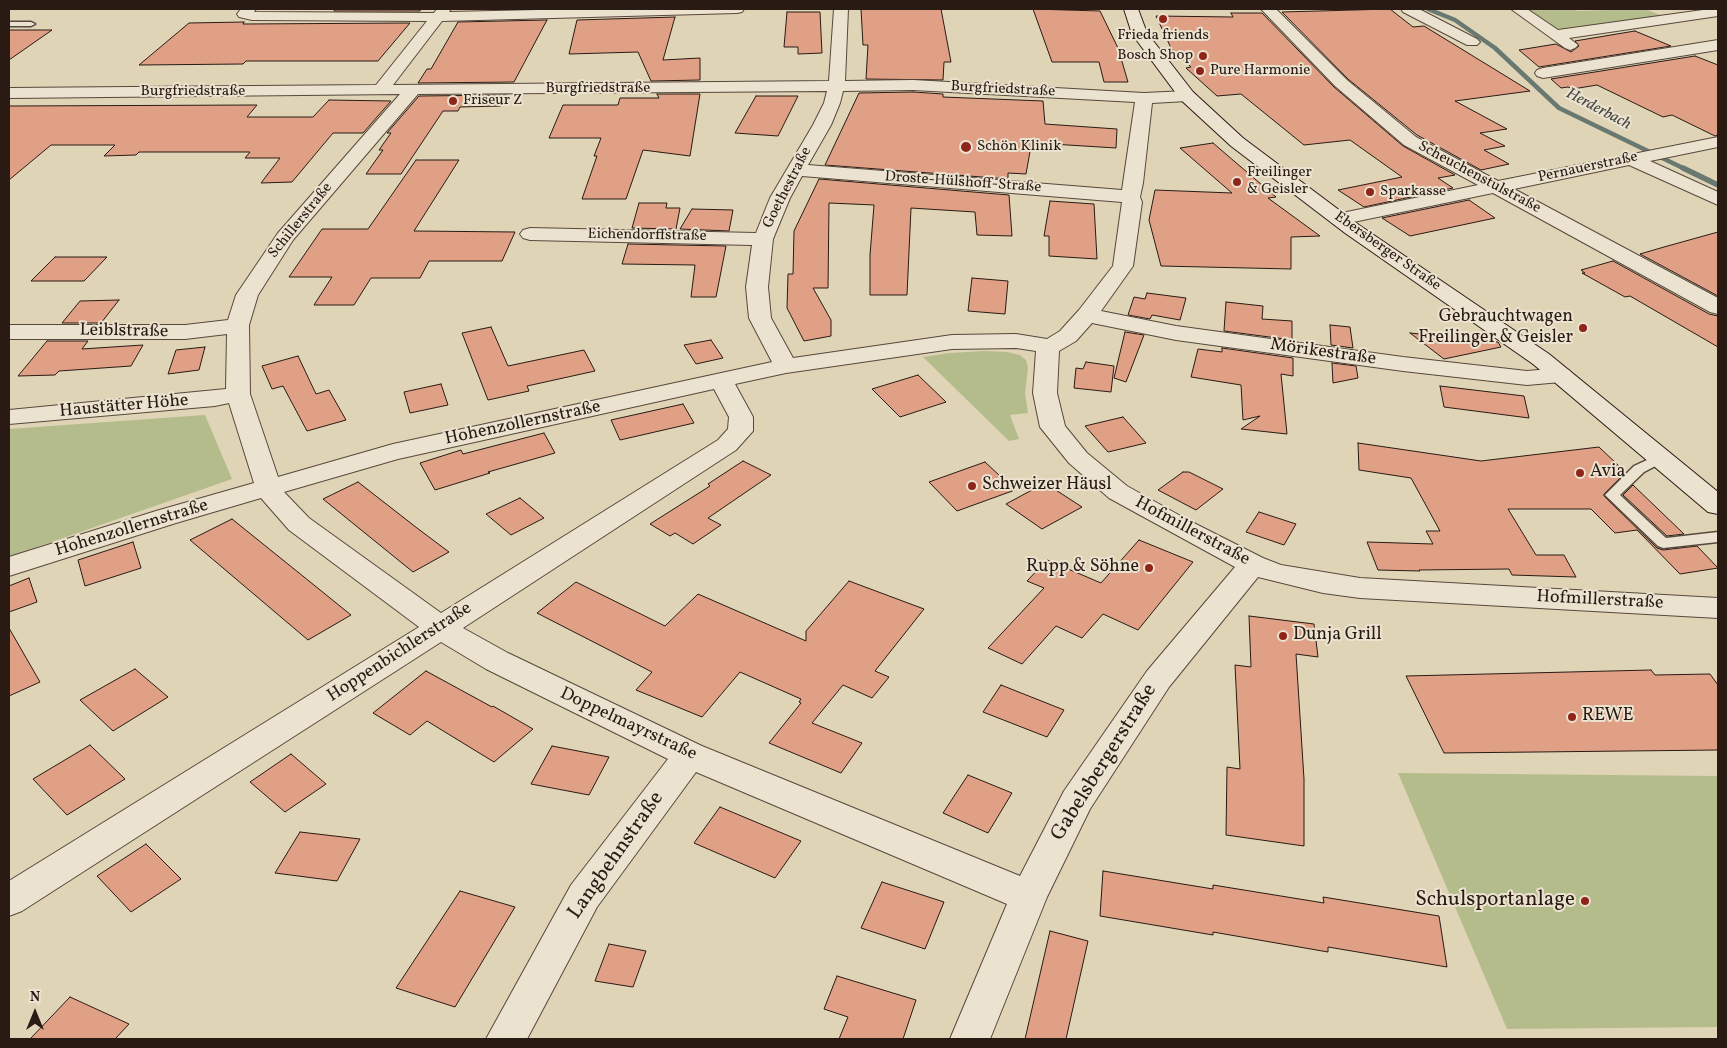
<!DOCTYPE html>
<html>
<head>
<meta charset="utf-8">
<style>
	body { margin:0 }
	#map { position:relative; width:1727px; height:1048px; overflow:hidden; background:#e0d4b6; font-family:Vollkorn,serif }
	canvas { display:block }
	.frame { position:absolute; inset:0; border:10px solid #291a14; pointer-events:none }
	.north { position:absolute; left:10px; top:988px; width:50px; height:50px; -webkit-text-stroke:4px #ebe3d0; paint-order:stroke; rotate:0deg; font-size:14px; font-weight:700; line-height:20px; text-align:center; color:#291a14 }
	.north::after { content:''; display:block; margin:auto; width:18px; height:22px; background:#291a14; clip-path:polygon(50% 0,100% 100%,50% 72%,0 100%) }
</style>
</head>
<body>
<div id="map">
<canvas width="1727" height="1048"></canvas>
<div class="frame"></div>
<div class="north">N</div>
</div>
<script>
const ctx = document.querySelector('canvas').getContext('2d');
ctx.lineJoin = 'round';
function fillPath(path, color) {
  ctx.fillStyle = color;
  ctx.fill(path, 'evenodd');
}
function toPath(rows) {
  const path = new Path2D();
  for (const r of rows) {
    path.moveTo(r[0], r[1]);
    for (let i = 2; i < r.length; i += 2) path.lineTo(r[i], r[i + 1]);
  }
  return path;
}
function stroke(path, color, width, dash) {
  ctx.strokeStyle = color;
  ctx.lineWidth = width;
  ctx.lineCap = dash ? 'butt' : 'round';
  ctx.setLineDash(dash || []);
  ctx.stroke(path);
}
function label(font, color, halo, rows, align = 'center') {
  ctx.font = font + ' Vollkorn,serif';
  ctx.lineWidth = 4;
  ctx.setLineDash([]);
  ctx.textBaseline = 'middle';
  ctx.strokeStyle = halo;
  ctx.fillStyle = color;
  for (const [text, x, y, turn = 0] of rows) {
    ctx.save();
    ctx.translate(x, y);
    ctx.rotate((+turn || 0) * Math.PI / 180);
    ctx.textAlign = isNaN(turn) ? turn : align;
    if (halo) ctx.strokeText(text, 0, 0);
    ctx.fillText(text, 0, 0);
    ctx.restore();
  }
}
const green = toPath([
	[1528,9,1574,9,1577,11,1645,9,1665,17,1558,31],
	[984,351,1007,352,1020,355,1026,360,1028,368,1025,393,1028,413,1010,415,1019,439,1009,441,923,357,949,353],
	[205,415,232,479,9,557,9,429],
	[1398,773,1718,776,1718,1027,1507,1029]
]);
const streamFar1 = toPath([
	[1428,9,1455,20,1495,48,1559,108,1685,169]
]);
const stream = toPath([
	[1683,168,1718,185]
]);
const building = toPath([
	[335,9,421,9,420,11,334,11,335,9],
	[861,9,941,9,951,62,944,62,943,80,866,79,868,45,863,45,861,9],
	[1033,9,1100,11,1118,48,1128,82,1104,82,1099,62,1052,62,1033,9],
	[1390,9,1413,27,1424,26,1530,91,1455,101,1507,129,1480,133,1505,146,1484,150,1509,164,1481,170,1417,135,1348,79,1282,12,1390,9],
	[787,12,820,12,822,53,798,54,798,47,784,47,787,12],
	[1231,13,1262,13,1334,87,1403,146,1455,175,1438,178,1453,188,1364,207,1338,190,1402,177,1350,140,1304,145,1241,94,1217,96,1186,68,1191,67,1171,48,1156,16,1233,17,1231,13],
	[675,17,663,60,700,58,700,80,651,81,638,52,569,54,577,20,675,17],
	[547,20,514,82,418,83,427,69,431,69,458,22,547,20],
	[244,22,243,24,410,23,378,61,246,61,243,64,139,65,189,23,244,22],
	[9,30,52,30,9,60,9,30],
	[1635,31,1671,46,1539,67,1519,50,1556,44,1571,52,1579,46,1575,41,1635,31],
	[1695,56,1718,65,1718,135,1715,136,1672,115,1663,117,1597,85,1573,89,1568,87,1561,88,1551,79,1695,56],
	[913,92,943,94,943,97,1043,101,1045,124,1117,129,1116,148,1052,144,1052,147,1031,146,1026,174,1008,173,1008,179,825,165,859,93,913,92],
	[657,94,700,94,690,156,643,150,626,199,582,199,597,156,594,156,601,138,549,138,563,105,618,105,620,98,659,98,657,94],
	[507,95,501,106,460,107,458,111,443,111,401,174,366,174,383,150,379,150,391,133,387,133,419,96,507,95],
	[756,96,798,96,778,136,735,133,756,96],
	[329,100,391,101,363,133,333,133,292,182,261,183,280,158,245,158,250,152,139,152,136,155,104,156,115,145,51,145,9,180,9,106,257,105,247,117,313,117,329,100],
	[1213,143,1276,197,1268,198,1320,236,1291,237,1291,269,1161,266,1149,220,1155,190,1232,193,1180,148,1213,143],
	[416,160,459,160,414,231,515,232,502,261,429,261,420,278,371,278,354,305,314,305,332,277,289,277,322,229,368,229,416,160],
	[819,179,1009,195,1012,236,977,235,975,212,911,208,907,295,870,295,870,255,874,205,829,203,828,288,813,288,831,320,831,336,804,341,787,308,788,274,793,274,794,231,819,179],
	[1469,200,1495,218,1410,236,1382,218,1469,200],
	[1050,201,1094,204,1097,259,1049,256,1049,236,1044,236,1050,201],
	[639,203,667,203,666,208,680,208,676,229,632,228,639,203],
	[692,209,733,210,729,231,680,229,692,209],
	[1718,232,1718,296,1640,254,1664,247,1718,232],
	[628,244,726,246,716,297,691,297,695,265,622,264,628,244],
	[55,257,107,257,84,281,31,281,55,257],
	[1613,261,1709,314,1718,316,1718,347,1630,296,1625,297,1582,273,1585,273,1581,270,1613,261],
	[972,278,1008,281,1005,314,968,311,972,278],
	[1147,293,1186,298,1180,320,1152,315,1150,319,1128,315,1134,297,1145,299,1147,293],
	[119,300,101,323,62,323,80,301,119,300],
	[1226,302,1263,306,1262,319,1292,321,1292,340,1224,331,1226,302],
	[1330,325,1350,327,1353,348,1331,345,1330,325],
	[491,327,508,366,584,350,595,371,527,386,529,391,488,400,462,333,491,327],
	[1125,332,1144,335,1126,382,1114,378,1125,332],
	[1410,333,1498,342,1501,347,1444,359,1410,333],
	[711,340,723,358,696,364,684,345,711,340],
	[47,341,88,341,82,349,143,345,131,366,59,371,55,375,18,376,47,341],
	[205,347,199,370,168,374,176,350,205,347],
	[1222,348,1293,358,1293,376,1281,374,1287,434,1241,429,1260,416,1243,420,1241,385,1191,377,1198,349,1222,352,1222,348],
	[298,356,316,394,329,390,346,420,307,431,283,386,272,389,262,366,298,356],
	[1086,362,1114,366,1111,392,1074,388,1076,368,1083,369,1086,362],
	[1332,363,1356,366,1358,378,1333,383,1332,363],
	[918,375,946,402,900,417,872,389,918,375],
	[441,384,448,405,410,413,404,392,441,384],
	[1440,386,1524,396,1529,418,1444,407,1440,386],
	[683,404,694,423,620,440,611,420,683,404],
	[1123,417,1146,443,1108,452,1085,426,1123,417],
	[544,433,555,453,488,472,490,473,435,490,420,463,461,450,463,454,544,433],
	[1358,443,1481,461,1599,447,1619,466,1614,466,1623,475,1604,494,1604,496,1657,548,1663,550,1697,546,1718,568,1680,574,1637,530,1615,533,1591,509,1508,509,1536,555,1564,555,1576,577,1512,575,1509,569,1419,570,1420,571,1378,570,1367,542,1433,544,1426,531,1440,531,1411,478,1359,470,1358,443],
	[743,461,771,475,708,518,721,525,693,544,675,533,670,536,650,524,710,486,708,484,743,461],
	[985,462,1015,490,957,511,929,482,985,462],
	[1183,472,1189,472,1223,489,1196,510,1158,490,1183,472],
	[358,482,417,528,449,552,413,572,323,499,358,482],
	[1045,483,1082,507,1042,529,1006,504,1045,483],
	[1633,485,1684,534,1667,536,1623,495,1633,485],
	[520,498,544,518,511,535,486,514,520,498],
	[1259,512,1296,524,1284,545,1246,532,1259,512],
	[232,519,309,581,351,615,308,640,190,540,232,519],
	[1139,540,1193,562,1138,630,1103,614,1082,638,1056,626,1022,664,988,648,1044,588,1027,581,1047,560,1101,583,1139,540],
	[133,542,141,568,85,586,78,560,133,542],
	[29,578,37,602,9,612,9,586,29,578],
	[849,581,924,609,875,671,889,677,872,698,843,685,812,723,862,743,841,773,769,743,801,703,799,702,801,699,740,672,702,717,636,690,652,672,537,613,576,582,665,626,698,594,806,641,806,631,849,581],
	[1249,616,1314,624,1318,657,1296,654,1304,779,1304,846,1226,835,1227,767,1240,769,1235,665,1251,667,1249,616],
	[9,628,40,682,9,696,9,628],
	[135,669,168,697,113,731,80,700,135,669],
	[1651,670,1655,675,1710,674,1718,685,1718,750,1444,753,1406,676,1651,670],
	[426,671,492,707,493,706,533,729,494,762,427,721,410,735,373,713,426,671],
	[1001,685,1064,710,1047,737,983,712,1001,685],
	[90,745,125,779,67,815,33,779,90,745],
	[552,746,609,757,589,795,531,784,552,746],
	[291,754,326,784,285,812,250,782,291,754],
	[968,775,1012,793,988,833,943,813,968,775],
	[720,807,801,841,775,878,694,843,720,807],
	[300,832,360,839,337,881,275,873,300,832],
	[146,844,181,879,131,912,97,876,146,844],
	[1103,871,1213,889,1213,885,1324,903,1323,897,1439,916,1447,967,1328,947,1328,952,1213,932,1213,935,1100,916,1103,871],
	[882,882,944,902,925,949,861,928,882,882],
	[460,891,515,907,455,1007,396,988,460,891],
	[1050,931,1088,941,1066,1039,1025,1039,1050,931],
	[609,944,646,951,633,987,595,981,609,944],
	[837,976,916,1000,903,1039,839,1039,848,1017,824,1009,837,976],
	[70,997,129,1024,115,1039,30,1039,70,997]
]);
const lane = toPath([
	[9,22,31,22,35,24,31,26,9,26,9,22],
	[1660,454,1665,455,1667,458,1665,461,1644,472,1620,495,1666,538,1718,532,1718,542,1663,548,1658,546,1605,495,1634,466,1660,454]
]);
const street = toPath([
	[241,9,256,9,254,12,434,13,437,9,451,9,449,12,583,9,744,9,742,12,737,13,442,21,393,85,829,81,834,9,848,9,845,81,913,80,1144,93,1187,91,1193,92,1195,96,1193,100,1187,101,1152,103,1143,183,1140,197,1142,202,1133,266,1101,311,1176,326,1403,357,1527,371,1561,368,1569,370,1573,375,1569,380,1561,382,1527,385,1403,371,1176,340,1092,323,1076,341,1059,351,1057,393,1065,426,1087,453,1127,486,1186,519,1263,558,1281,565,1360,578,1718,598,1718,618,1360,598,1323,593,1258,577,1169,687,1090,809,1047,897,990,1039,950,1039,1007,904,696,772,597,907,527,1039,486,1039,571,885,668,759,486,669,441,642,22,911,9,916,9,881,419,627,289,530,261,498,176,523,9,576,9,557,156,511,254,483,229,403,215,406,9,424,9,410,226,389,227,334,185,339,9,339,9,325,185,325,228,320,236,295,278,233,400,94,9,98,9,88,376,85,427,21,252,20,239,17,237,14,241,9],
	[913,90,1135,102,1122,190,808,165,831,125,840,103,843,91,913,90],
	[827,91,824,103,813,125,770,198,756,233,530,228,523,230,520,234,523,238,530,240,752,245,746,287,749,318,772,362,393,444,278,477,250,394,249,325,258,295,293,240,418,94,827,91],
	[802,176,1122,202,1113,266,1079,310,1060,331,1047,339,1016,334,952,335,793,358,771,318,768,287,773,239,790,198,802,176],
	[1016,348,1036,351,1033,393,1040,427,1069,463,1109,498,1235,567,1147,671,1064,791,1020,876,702,746,508,653,463,628,736,450,753,431,753,417,735,384,786,373,952,349,1016,348],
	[714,389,729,417,728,429,718,440,441,613,309,518,284,492,398,459,714,389],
	[1261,9,1276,9,1347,80,1416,137,1498,181,1718,137,1718,147,1650,161,1718,192,1718,205,1629,165,1514,189,1718,298,1718,314,1710,312,1493,193,1339,225,1332,223,1329,219,1332,215,1478,185,1404,145,1335,86,1261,9],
	[1401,9,1419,9,1477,39,1480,42,1477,45,1467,45,1403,12,1401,9],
	[1511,9,1527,9,1558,30,1710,9,1718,9,1718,16,1569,38,1578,45,1575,48,1570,50,1565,48,1511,9],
	[1718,40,1718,50,1543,78,1537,76,1535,73,1537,70,1543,68,1718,40]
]);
const secondary = toPath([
	[1124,9,1138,9,1147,33,1193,92,1243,138,1359,225,1549,354,1718,492,1718,514,1708,512,1533,364,1345,233,1231,146,1181,100,1132,34,1124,9]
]);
const markers = [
	[1163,19,5,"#8f2418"],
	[1203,56,5,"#8f2418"],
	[1200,71,5,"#8f2418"],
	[453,101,5,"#8f2418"],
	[966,147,6,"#8f2418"],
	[1237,182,5,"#8f2418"],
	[1370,192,5,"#8f2418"],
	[1583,328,5,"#8f2418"],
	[1580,473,5,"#8f2418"],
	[972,486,5,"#8f2418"],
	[1149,568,5,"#8f2418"],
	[1283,636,5,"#8f2418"],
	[1572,717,5,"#8f2418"],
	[1585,901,5,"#8f2418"]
];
const farPoinames = [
	["Frieda friends",1163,36,"center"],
	["Bosch Shop",1193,56,"right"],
	["Pure Harmonie",1210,71],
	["Friseur Z",463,101],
	["Schön Klinik",977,147],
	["Freilinger",1247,173],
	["& Geisler",1247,190],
	["Sparkasse",1380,192]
];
const farStreetnames = [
	["Burgfriedstraße",598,89],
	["Burgfriedstraße",1003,90,3],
	["Burgfriedstraße",193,92],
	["Pernauerstraße",1588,168,-12],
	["Scheuchenstulstraße",1479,178,28],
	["Droste-Hülshoff-Straße",963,183,4],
	["Goethestraße",788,188,-63],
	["Schillerstraße",301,221,-51],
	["Eichendorffstraße",647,236,1],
	["Ebersberger Straße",1387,252,35]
];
const farWaternames = [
	["Herderbach",1598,110,28]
];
const poiNames = [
	["Gebrauchtwagen",1573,318,"right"],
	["Freilinger & Geisler",1573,339,"right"],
	["Avia",1590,473],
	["Schweizer Häusl",982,486],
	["Rupp & Söhne",1139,568,"right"],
	["Dunja Grill",1293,636],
	["REWE",1582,717]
];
const streetNames = [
	["Leiblstraße",124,332,1],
	["Mörikestraße",1323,353,8],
	["Haustätter Höhe",124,407,-5],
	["Hohenzollernstraße",523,424,-12],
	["Hohenzollernstraße",132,529,-17],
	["Hofmillerstraße",1192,532,28],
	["Hofmillerstraße",1600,601,3],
	["Hoppenbichlerstraße",400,653,-33],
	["Doppelmayrstraße",628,725,25]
];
const nearStreetnames = [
	["Gabelsbergerstraße",1105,763,-58],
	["Langbehnstraße",617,856,-55]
];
const nearPoinames = [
	["Schulsportanlage",1575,901]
];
fillPath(green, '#b5bc8c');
stroke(streamFar1, '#697972', 4.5);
stroke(stream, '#697972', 5.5);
fillPath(building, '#dfa085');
stroke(building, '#291a14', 1);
stroke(lane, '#57483c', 3);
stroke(street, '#57483c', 2);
stroke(secondary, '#291a14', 2);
fillPath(lane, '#ebe3d0');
fillPath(street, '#ebe3d0');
fillPath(secondary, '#ebe3d0');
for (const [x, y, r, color] of markers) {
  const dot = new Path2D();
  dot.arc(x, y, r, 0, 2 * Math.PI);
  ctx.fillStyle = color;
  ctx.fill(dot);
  stroke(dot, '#ebe3d0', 2);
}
label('15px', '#291a14', '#ebe3d0', farPoinames, 'left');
label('15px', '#291a14', '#ebe3d0', farStreetnames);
label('italic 16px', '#494943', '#ebe3d0', farWaternames);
label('18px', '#291a14', '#ebe3d0', poiNames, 'left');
label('18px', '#291a14', '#ebe3d0', streetNames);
label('21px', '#291a14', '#ebe3d0', nearStreetnames);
label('21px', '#291a14', '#ebe3d0', nearPoinames, 'right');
</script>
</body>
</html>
